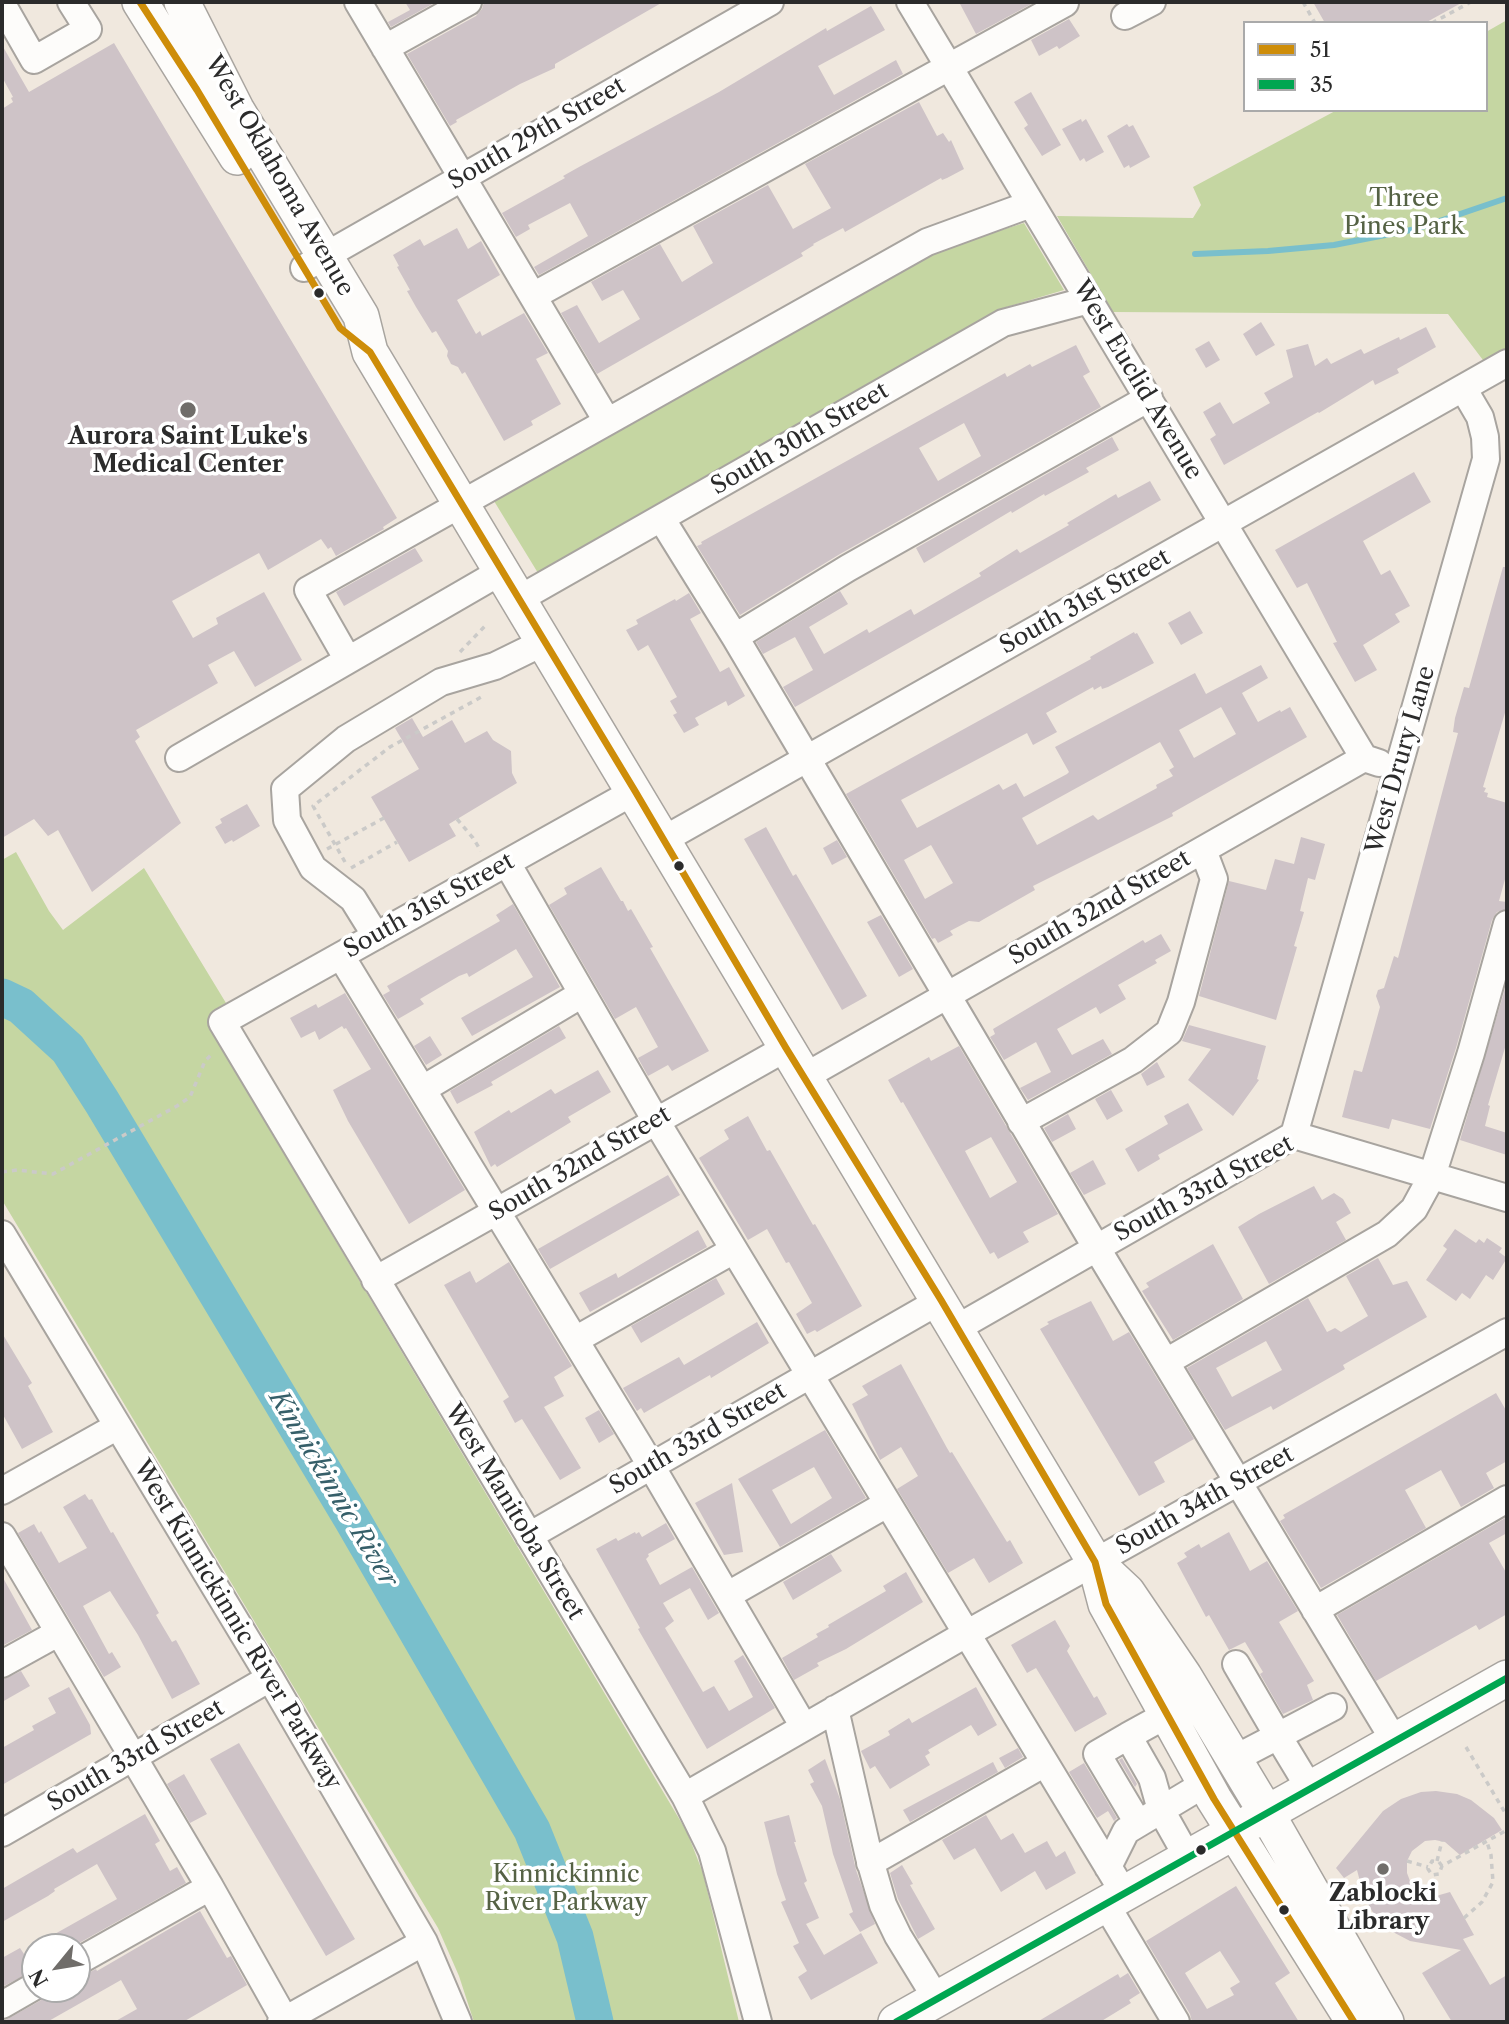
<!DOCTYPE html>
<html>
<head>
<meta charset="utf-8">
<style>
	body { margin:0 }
	#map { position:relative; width:1509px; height:2024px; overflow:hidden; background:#f0e8de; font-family:"Libre Caslon Text",serif }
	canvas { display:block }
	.frame { position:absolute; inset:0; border:4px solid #2b2b2b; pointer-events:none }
	.legend { position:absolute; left:1243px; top:21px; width:245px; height:91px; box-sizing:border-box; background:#fff; border:2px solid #aaa; margin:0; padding:9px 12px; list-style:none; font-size:21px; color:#2b2b2b }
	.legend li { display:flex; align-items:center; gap:14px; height:35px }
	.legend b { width:35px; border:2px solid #aaa }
	.north { position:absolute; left:21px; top:1933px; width:70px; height:70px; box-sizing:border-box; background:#fff; border:2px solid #aaa; border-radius:50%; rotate:240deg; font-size:19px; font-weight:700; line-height:28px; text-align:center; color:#2b2b2b }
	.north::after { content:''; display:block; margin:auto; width:24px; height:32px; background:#706d6a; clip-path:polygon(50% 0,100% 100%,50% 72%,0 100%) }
</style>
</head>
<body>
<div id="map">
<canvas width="1509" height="2024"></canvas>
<div class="frame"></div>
<ul class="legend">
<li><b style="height:9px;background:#ce8d09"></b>51</li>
<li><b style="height:9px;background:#00a651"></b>35</li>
</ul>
<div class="north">N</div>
</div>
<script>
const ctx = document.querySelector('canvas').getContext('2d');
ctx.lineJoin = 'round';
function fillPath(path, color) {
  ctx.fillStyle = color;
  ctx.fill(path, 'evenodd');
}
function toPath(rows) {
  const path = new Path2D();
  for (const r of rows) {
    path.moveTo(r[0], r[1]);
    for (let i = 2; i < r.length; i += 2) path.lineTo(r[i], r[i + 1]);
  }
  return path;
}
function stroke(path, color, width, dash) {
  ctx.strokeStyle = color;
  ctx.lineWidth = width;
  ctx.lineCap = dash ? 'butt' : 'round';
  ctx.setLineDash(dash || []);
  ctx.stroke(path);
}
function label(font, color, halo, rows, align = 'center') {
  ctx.font = font + ' "Libre Caslon Text",serif';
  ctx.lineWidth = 7;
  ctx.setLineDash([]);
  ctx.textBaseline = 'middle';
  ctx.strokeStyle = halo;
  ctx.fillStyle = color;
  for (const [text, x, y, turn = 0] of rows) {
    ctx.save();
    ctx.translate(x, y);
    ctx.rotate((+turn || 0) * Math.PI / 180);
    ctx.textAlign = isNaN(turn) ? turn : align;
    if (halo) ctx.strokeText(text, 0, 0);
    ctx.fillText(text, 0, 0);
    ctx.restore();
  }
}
const green = toPath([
	[1507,20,1507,353,1486,364,1448,314,1113,312,1057,216,1193,218,1201,205,1193,187,1337,110,1486,110,1486,32],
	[1024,223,1064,290,1000,309,538,573,494,501,935,251],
	[16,852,49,911,63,930,144,868,226,1003,219,1007,212,1022,214,1036,687,1832,703,1873,739,2022,474,2022,459,1976,438,1928,2,1200,2,860]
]);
const stream = toPath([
	[1195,254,1268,251,1334,245,1416,229,1507,198]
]);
const river = toPath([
	[2,997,21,1006,68,1049,102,1102,352,1519,532,1830,575,1937,595,2022]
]);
const building = toPath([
	[405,2,436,2,391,27,388,22,410,10],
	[484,2,663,2,555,64,555,68,520,84,456,120,457,122,450,126,407,54,476,16,482,9],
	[959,2,1035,2,976,34],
	[1313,2,1463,2,1425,23,1325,23],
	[871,6,885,30,818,66,834,95,896,60,903,74,539,275,534,267,588,236,570,203,528,225,530,229,516,237,502,213,565,178,563,176,579,167,719,92,826,28,827,31],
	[1069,19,1080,36,1059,49,1057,46,1039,56,1031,40],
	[114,43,397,518,383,527,384,529,336,556,331,547,328,549,321,539,268,570,259,553,172,601,193,638,218,624,216,618,264,592,302,660,255,687,234,651,208,665,218,683,136,730,140,737,135,741,181,823,92,892,58,830,48,836,34,819,2,838,2,109,13,102,11,98,13,97,2,77,2,45,29,92],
	[1031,92,1061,145,1042,156,1024,128,1028,125,1014,102],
	[919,102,937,136,943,133,949,142,951,140,964,169,947,178,942,180,941,178,845,232,843,228,813,244,814,245,801,253,803,256,597,374,561,313,577,305,599,343,640,319,623,290,602,301,591,282,660,244,682,282,713,263,693,226,768,185,793,229,831,208,805,164],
	[1081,119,1082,122,1086,119,1104,152,1086,162,1084,158,1080,161,1062,129],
	[1127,124,1129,127,1133,125,1150,157,1130,168,1129,165,1124,168,1107,136],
	[457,228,468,249,481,241,500,275,457,300,476,334,480,331,482,336,524,313,548,353,536,359,561,404,531,421,533,425,504,441,465,372,462,374,458,367,451,364,447,356,448,351,436,331,432,333,416,307,407,291,410,290,397,267,399,266,393,255,420,239,424,246],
	[1261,322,1275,345,1256,356,1243,334],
	[1426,327,1436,347,1397,369,1399,373,1375,385,1373,380,1319,413,1318,412,1224,465,1210,439,1216,435,1203,412,1220,402,1233,424,1270,403,1264,393,1293,377,1286,350,1308,344,1315,366,1327,358,1331,364,1361,349,1364,354,1399,337,1400,340],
	[1209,341,1220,360,1206,368,1195,349],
	[1076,345,1090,372,1083,376,1101,407,840,554,740,615,697,546,702,544,701,542,1005,373,1007,377,1030,364,1032,367],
	[964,423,981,456,938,481,919,448],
	[1112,437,1119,450,1086,468,1089,472,1045,496,1044,494,1012,513,1011,511,924,563,916,548],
	[1414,472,1431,502,1363,541,1381,575,1390,570,1410,606,1395,614,1400,622,1363,645,1377,670,1355,682,1333,643,1337,642,1307,583,1297,588,1275,550],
	[1150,481,1161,500,795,707,783,687,813,670,795,637,763,654,756,642,840,591,848,604,809,627,824,654,867,629,869,633,911,609,914,615,981,576,979,573,1017,549,1020,553,1069,525,1067,523,1116,494,1118,498],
	[415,548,423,561,344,606,336,592],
	[1503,567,1507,567,1507,706,1483,787,1486,788,1484,792,1488,793,1487,797,1507,803,1507,872,1499,901,1507,902,1507,909,1497,912,1492,920,1456,1048,1430,1129,1392,1119,1389,1129,1342,1117,1354,1070,1362,1072,1380,1007,1376,996,1378,990,1384,988,1394,956,1398,958,1458,733,1453,732,1455,718,1464,687,1469,688],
	[689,593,701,613,690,619,720,672,729,667,745,696,728,706,726,701,695,718,699,725,684,733,673,715,677,713,670,701,677,697,648,645,638,651,626,630,638,624,636,620,675,599,676,601],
	[1190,611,1203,633,1181,645,1168,623],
	[1134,632,1135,634,1137,633,1154,663,1108,687,1102,689,1101,686,1094,690,1093,687,1046,713,1057,732,1033,745,1027,733,901,800,917,828,999,784,1003,790,1016,783,1024,797,1067,774,1069,772,1055,747,1195,673,1206,694,1261,665,1268,678,1242,693,1258,722,1280,710,1281,712,1290,707,1307,737,1172,813,1173,816,1033,886,1035,890,984,919,979,922,969,921,950,931,953,935,938,943,935,938,932,939,846,794,1091,659,1090,657],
	[1221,707,1236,734,1194,758,1179,730],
	[1160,742,1174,767,1169,770,1173,776,1156,785,1157,788,1098,820,1093,815,1037,845,1022,818],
	[931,845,953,883,925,899,904,860],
	[412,718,423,737,452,720,465,743,487,731,493,740,511,751,512,773,517,783,449,824,456,836,409,862,371,797,419,769,395,728],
	[247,804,260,826,233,842,232,840,225,844,215,827,222,823,220,819],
	[766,827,793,876,796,874,867,996,842,1010,744,839],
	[1301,837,1325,844,1315,880,1308,878,1300,911,1304,912,1294,946,1297,947,1276,1020,1199,996,1229,881,1266,890,1275,859,1294,864],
	[837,840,847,857,832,865,823,848],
	[601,867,621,901,623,901,628,911,631,909,653,947,650,948,709,1051,672,1071,668,1065,648,1076,638,1058,658,1047,636,1007,615,1019,549,905,567,894,564,888],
	[513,904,560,987,472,1036,461,1018,533,977,516,949,469,977,467,973,459,976,420,999,424,1004,398,1019,383,995,390,991,387,986,500,921,496,915],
	[881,915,913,969,899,977,867,922],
	[1161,934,1171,951,1155,960,1157,963,1118,985,1126,999,1100,1014,1096,1007,1057,1029,1072,1055,1103,1039,1112,1054,1028,1100,1020,1088,1051,1072,1036,1042,1004,1060,990,1037,995,1034,993,1029,1143,940,1145,943],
	[1507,982,1507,1041,1488,1105,1490,1106,1485,1126,1507,1133,1507,1155,1460,1140],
	[345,993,465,1190,409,1224,348,1121,333,1090,371,1069,346,1028,344,1029,342,1026,319,1040,315,1031,301,1038,290,1018,316,1004,318,1008],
	[1189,1025,1266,1046,1257,1079,1259,1080,1233,1116,1188,1080,1211,1049,1182,1041],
	[559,1026,566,1038,491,1082,493,1085,457,1104,450,1091],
	[430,1036,442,1055,426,1065,414,1046],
	[959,1046,1058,1214,1023,1232,1029,1242,998,1259,994,1252,990,1254,903,1102,901,1103,888,1080,929,1057,931,1061],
	[991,1137,1017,1182,990,1198,965,1151],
	[1157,1062,1165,1077,1147,1086,1141,1074],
	[598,1070,611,1092,568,1117,571,1122,497,1167,495,1164,491,1167,474,1132,509,1110,511,1113,551,1089,555,1094],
	[1111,1090,1123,1111,1107,1120,1095,1099],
	[1188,1103,1203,1130,1158,1155,1160,1159,1138,1172,1125,1149,1168,1124,1164,1116],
	[1068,1114,1076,1129,1052,1142,1044,1128],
	[748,1116,767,1151,770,1150,813,1225,815,1224,830,1250,862,1306,817,1332,815,1330,807,1334,796,1314,812,1303,789,1262,786,1263,767,1229,748,1240,699,1158,729,1139,724,1130],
	[1093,1160,1106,1184,1084,1195,1070,1173],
	[668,1175,680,1195,550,1269,538,1249],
	[1314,1186,1322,1200,1334,1193,1343,1199,1351,1213,1336,1222,1346,1240,1269,1284,1238,1227,1259,1214],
	[1455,1229,1476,1243,1479,1239,1484,1243,1487,1238,1502,1248,1499,1252,1507,1258,1493,1280,1486,1275,1470,1299,1462,1293,1456,1301,1426,1280,1447,1249,1443,1246],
	[698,1230,707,1247,590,1312,579,1293,616,1273,618,1278],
	[1213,1244,1243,1299,1173,1340,1142,1291,1149,1287,1146,1283],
	[1378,1258,1393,1285,1407,1281,1427,1317,1343,1365,1345,1369,1273,1410,1271,1406,1225,1430,1187,1368,1308,1298,1327,1332,1335,1328,1341,1332,1368,1316,1346,1276],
	[1266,1341,1282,1370,1232,1397,1216,1368],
	[509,1262,572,1366,554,1377,564,1396,544,1407,581,1468,560,1480,522,1419,515,1423,503,1401,509,1397,444,1285,470,1271,476,1283],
	[716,1278,725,1294,641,1343,631,1326],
	[1091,1301,1113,1341,1129,1332,1194,1439,1154,1462,1165,1482,1139,1496,1040,1329,1049,1324,1047,1322],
	[757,1322,769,1343,711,1378,710,1375,644,1413,641,1408,637,1411,623,1388,679,1357,684,1365],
	[2,1333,32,1383,28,1386,53,1432,22,1449,2,1413],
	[901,1364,947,1448,950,1453,952,1452,1007,1542,1010,1540,1023,1563,989,1583,974,1558,948,1573,897,1489,918,1476,901,1447,880,1460,852,1404,868,1395,862,1386],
	[1496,1393,1507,1412,1507,1461,1486,1473,1494,1488,1461,1507,1441,1470,1405,1490,1426,1528,1321,1588,1280,1521,1285,1518,1283,1515],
	[599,1410,614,1434,599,1443,585,1418],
	[825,1430,866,1498,780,1547,738,1479],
	[814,1467,832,1498,791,1524,772,1490],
	[732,1483,743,1552,724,1555,695,1503],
	[85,1494,89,1500,92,1499,111,1533,113,1532,159,1613,156,1615,172,1642,176,1640,200,1684,172,1699,138,1635,110,1591,83,1606,109,1654,112,1652,121,1667,104,1677,18,1533,34,1524,39,1533,41,1531,59,1563,87,1548,63,1507],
	[1507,1517,1507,1533,1489,1543,1507,1574,1507,1614,1479,1630,1476,1625,1376,1681,1337,1615],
	[666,1523,675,1539,648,1554,649,1556,646,1559,660,1585,692,1567,719,1613,708,1620,690,1588,663,1603,674,1621,665,1628,703,1692,714,1686,729,1711,753,1697,734,1661,743,1655,775,1708,707,1749,638,1629,640,1628,596,1549,616,1538,618,1541,635,1532,636,1534,639,1532,642,1537],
	[1229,1532,1250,1571,1267,1561,1298,1611,1279,1622,1314,1681,1307,1685,1313,1700,1283,1714,1260,1674,1263,1672,1245,1642,1229,1650,1209,1615,1206,1617,1177,1563,1187,1557,1184,1553,1199,1544,1201,1548],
	[831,1554,842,1571,793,1600,783,1582],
	[906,1572,923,1602,846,1649,817,1663,819,1666,794,1680,782,1658,818,1637,816,1634,829,1627,828,1625,886,1591,883,1586],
	[2,1576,32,1630,2,1646],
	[1055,1620,1070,1646,1067,1651,1094,1698,1097,1696,1107,1714,1075,1732,1036,1668,1027,1673,1011,1645],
	[21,1671,30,1686,2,1702,2,1680],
	[69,1687,90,1725,91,1734,2,1785,2,1748,34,1730,32,1726,56,1713,48,1698],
	[976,1687,997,1725,978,1736,971,1725,928,1750,930,1753,925,1756,930,1765,890,1789,875,1766,870,1769,861,1751,890,1735,888,1731,909,1718,912,1723],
	[239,1743,355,1939,326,1956,210,1759],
	[1018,1748,1023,1757,1005,1768,999,1758],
	[1122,1758,1137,1784,1135,1787,1119,1760],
	[825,1759,840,1799,856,1870,875,1924,860,1932,849,1914,853,1912,833,1854,822,1806,810,1784,814,1782,808,1770],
	[993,1762,998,1772,910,1822,903,1810],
	[1084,1763,1117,1818,1114,1821,1108,1811,1097,1818,1069,1772],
	[184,1774,207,1814,190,1823,167,1784],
	[1436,1791,1457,1794,1471,1800,1494,1818,1502,1830,1460,1855,1445,1842,1435,1840,1425,1841,1412,1851,1407,1861,1407,1873,1410,1881,1420,1893,1436,1896,1450,1892,1474,1935,1463,1939,1490,1985,1507,1975,1507,2022,1452,2022,1422,1973,1461,1950,1410,1941,1391,1931,1375,1916,1364,1897,1357,1870,1344,1878,1336,1868,1383,1811,1401,1799,1421,1792],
	[145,1814,160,1841,155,1844,170,1871,177,1867,186,1883,72,1947,60,1947,53,1935,117,1899,97,1864,54,1889,55,1891,48,1896,2,1922,2,1889,73,1848,77,1853],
	[789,1815,796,1842,794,1842,807,1881,804,1883,819,1918,806,1924,824,1955,861,1933,878,1963,811,2000,798,1977,807,1971,793,1946,799,1943,781,1902,786,1900,777,1874,764,1822],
	[986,1815,1001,1840,1013,1833,1025,1853,1047,1841,1056,1857,1065,1851,1076,1873,1046,1890,1035,1871,1001,1892,975,1848,954,1860,942,1840],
	[902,1865,913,1884,910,1885,935,1929,918,1939,898,1899,890,1873],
	[1236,1886,1290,1973,1275,1983,1299,2022,1192,2022,1190,2014,1146,1941],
	[1220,1951,1240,1982,1230,1988,1234,1995,1207,2009,1185,1973],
	[200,1911,227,1958,231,1956,247,1985,183,2022,114,2022,137,2009,121,1980,47,2022,2,2022,61,1989,77,1989,78,1978,96,1969,97,1971],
	[20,1948,24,1954,35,1948,35,1970,2,1987,2,1958],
	[1128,1973,1140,1993,1129,2000,1131,2003,1100,2022,1037,2022,1118,1974,1120,1978]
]);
const path = toPath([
	[1303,2,1315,23],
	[1432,23,1471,2],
	[460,652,486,625],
	[457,819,473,838,481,851],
	[327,849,384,818],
	[345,862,313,806,390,747,485,695],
	[351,868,397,842],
	[2,1172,17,1170,53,1174,177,1106,190,1097,205,1061,213,1053],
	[1466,1747,1507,1816],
	[1407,1861,1428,1867],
	[1437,1861,1442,1841],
	[1442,1866,1439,1862,1432,1861,1428,1869,1432,1875,1439,1874,1442,1866,1507,1830],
	[1464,1918,1482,1902,1493,1882,1491,1855,1487,1842]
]);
const minor = toPath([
	[358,2,607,421],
	[910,2,1364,758],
	[2,4,34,60,88,29,71,2],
	[1125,16,1152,2],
	[385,48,468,2],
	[304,268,770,2],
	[533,296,1065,3],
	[661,518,735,637,1096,1247,1394,1740],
	[519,599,1003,323,1089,300],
	[735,637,848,568,1149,398],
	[348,660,308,590,927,242,1031,204],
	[179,758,502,571],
	[635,791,222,1022,685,1796,712,1851,758,2022],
	[663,840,1507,363],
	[507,863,656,1121,1124,1893],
	[376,936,353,899,313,868,287,820,285,789,346,739,441,682,495,666,544,642],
	[341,956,640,1447,804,1727],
	[804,1077,1364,758,1379,763],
	[423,1089,582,994],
	[1021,1122,1133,1060,1169,1032,1181,1002,1214,879,1203,850],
	[1294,1135,1486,459,1485,437,1480,417,1463,388],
	[2,1234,270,1678,424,1942,458,2022],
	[375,1280,786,1048],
	[957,1328,1294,1135,1507,1198],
	[575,1340,734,1250],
	[1166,1362,1387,1234,1414,1209,1432,1176,1471,1053,1507,924],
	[2,1491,118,1426],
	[2,1536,210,1887,286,2022],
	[529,1536,941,1300],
	[728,1595,887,1504],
	[1315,1610,1507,1499],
	[2,1664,58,1633],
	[1236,1664,1278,1736,1333,1707],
	[835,1709,869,1857,883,1905,898,1936,936,1998],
	[1168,1714,1128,1736,1152,1778,1161,1810,1188,1858],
	[1128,1736,1097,1754,1138,1823],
	[1234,1759,1278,1736,1310,1789],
	[685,1796,966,1634,1507,1332],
	[2,1833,270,1678],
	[870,1863,1045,1763],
	[1108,1867,1126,1831,1206,1783],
	[1105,1903,1176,2022],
	[77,1962,210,1887],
	[2,2005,35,1986],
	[281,2022,424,1942]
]);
const major = toPath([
	[140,2,237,157],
	[182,2,236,109,361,316,370,352,1095,1562,1127,1592,1184,1676,1267,1814,1386,2022],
	[1095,1562,1106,1604,1214,1799,1354,2022],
	[896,2022,1507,1678]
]);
const bus1 = toPath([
	[140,2,197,90,340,328,370,352,635,791,786,1048,941,1300,1095,1562,1106,1604,1214,1799,1354,2022]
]);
const bus2 = toPath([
	[896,2022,1507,1678]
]);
const markers = [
	[319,293,6,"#2b2b2b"],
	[188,410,9,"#706d6a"],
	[679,866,6,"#2b2b2b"],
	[1201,1850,6,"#2b2b2b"],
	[1383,1869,7,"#706d6a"],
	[1284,1910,6,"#2b2b2b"]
];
const streetNames = [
	["South 29th Street",537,134,-30],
	["West Oklahoma Avenue",279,176,60],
	["West Euclid Avenue",1137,380,59],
	["South 30th Street",800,439,-30],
	["South 31st Street",1085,602,-29],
	["West Drury Lane",1401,760,-74],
	["South 31st Street",429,906,-29],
	["South 32nd Street",1100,908,-30],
	["South 32nd Street",580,1164,-30],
	["South 33rd Street",1204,1189,-28],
	["South 33rd Street",698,1439,-30],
	["South 34th Street",1205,1501,-29],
	["West Manitoba Street",514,1512,59],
	["West Kinnickinnic River Parkway",237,1625,59],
	["South 33rd Street",136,1756,-30]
];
const parkNames = [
	["Three",1404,199],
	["Pines Park",1404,227],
	["Kinnickinnic",566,1875],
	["River Parkway",566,1903]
];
const poiNames = [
	["Aurora Saint Luke's",188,437],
	["Medical Center",188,465],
	["Zablocki",1383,1894],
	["Library",1383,1922]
];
const waterNames = [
	["Kinnickinnic River",333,1489,59]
];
fillPath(green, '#c5d6a2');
stroke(stream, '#79bfcc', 6);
stroke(river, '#79bfcc', 37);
fillPath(building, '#cec3c7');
stroke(minor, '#a8a49f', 30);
stroke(major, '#a8a49f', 38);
stroke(path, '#cbcac8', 3.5, [5, 5]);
stroke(minor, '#fdfcfa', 26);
stroke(major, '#fdfcfa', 35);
stroke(bus1, '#ce8d09', 7);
stroke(bus2, '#00a651', 7);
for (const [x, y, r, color] of markers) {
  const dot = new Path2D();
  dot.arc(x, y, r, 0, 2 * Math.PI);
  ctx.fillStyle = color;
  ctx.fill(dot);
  stroke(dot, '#fff', 2.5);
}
label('24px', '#2b2b2b', '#fff', streetNames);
label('24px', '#556244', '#fff', parkNames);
label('bold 24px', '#2b2b2b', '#fff', poiNames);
label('italic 26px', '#365f69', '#fff', waterNames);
</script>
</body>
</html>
